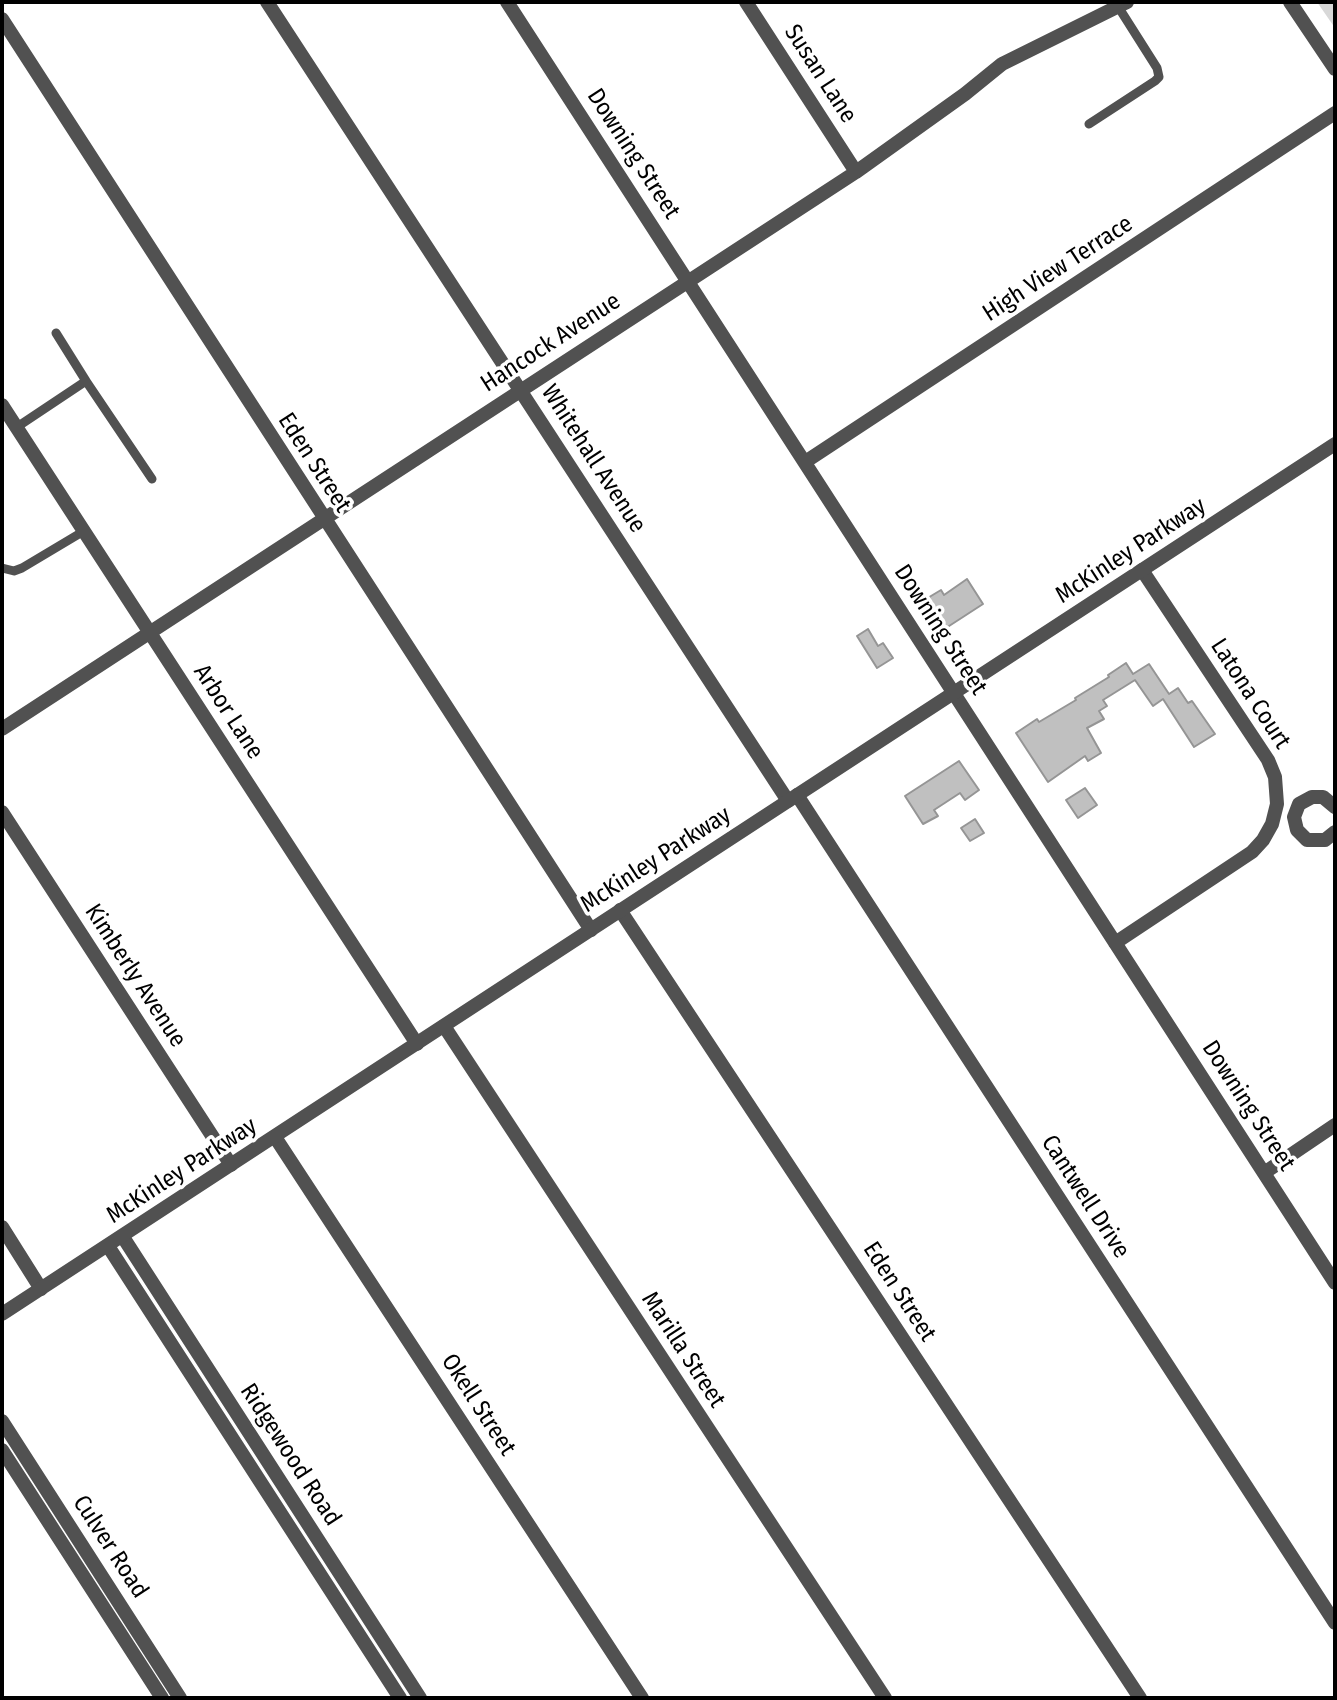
<!DOCTYPE html>
<html>
<head>
<meta charset="utf-8">
<style>
	body { margin:0 }
	#map { position:relative; width:1337px; height:1700px; overflow:hidden; background:#fff; font-family:"Fira Sans Condensed",sans-serif }
	canvas { display:block }
	.frame { position:absolute; inset:0; border:4px solid #000; pointer-events:none }
</style>
</head>
<body>
<div id="map">
<canvas width="1337" height="1700"></canvas>
<div class="frame"></div>
</div>
<script>
const ctx = document.querySelector('canvas').getContext('2d');
ctx.lineJoin = 'round';
function fillPath(path, color) {
  ctx.fillStyle = color;
  ctx.fill(path, 'evenodd');
}
function toPath(rows) {
  const path = new Path2D();
  for (const r of rows) {
    path.moveTo(r[0], r[1]);
    for (let i = 2; i < r.length; i += 2) path.lineTo(r[i], r[i + 1]);
  }
  return path;
}
function stroke(path, color, width, dash) {
  ctx.strokeStyle = color;
  ctx.lineWidth = width;
  ctx.lineCap = dash ? 'butt' : 'round';
  ctx.setLineDash(dash || []);
  ctx.stroke(path);
}
function label(font, color, halo, rows, align = 'center') {
  ctx.font = font + ' "Fira Sans Condensed",sans-serif';
  ctx.lineWidth = 7;
  ctx.setLineDash([]);
  ctx.textBaseline = 'middle';
  ctx.strokeStyle = halo;
  ctx.fillStyle = color;
  for (const [text, x, y, turn = 0] of rows) {
    ctx.save();
    ctx.translate(x, y);
    ctx.rotate((+turn || 0) * Math.PI / 180);
    ctx.textAlign = isNaN(turn) ? turn : align;
    if (halo) ctx.strokeText(text, 0, 0);
    ctx.fillText(text, 0, 0);
    ctx.restore();
  }
}
const green = toPath([
	[1317,2,1335,2,1335,28]
]);
const building = toPath([
	[967,579,983,604,946,628,926,599,941,590,944,595,967,579],
	[868,629,878,646,883,643,893,658,877,668,857,636,868,629],
	[1126,663,1133,674,1149,664,1169,694,1178,688,1188,703,1192,701,1215,734,1194,747,1163,699,1153,706,1135,680,1103,700,1107,706,1099,711,1104,719,1087,728,1101,753,1088,761,1085,756,1048,782,1016,733,1037,719,1039,722,1076,700,1075,698,1109,677,1108,675,1126,663],
	[959,761,979,790,965,800,960,793,934,810,938,816,923,824,905,796,959,761],
	[1085,788,1097,805,1078,818,1066,800,1085,788],
	[975,819,984,833,970,841,961,828,975,819]
]);
const service = toPath([
	[1089,124,1155,81,1159,77,1157,68,1119,8],
	[56,333,86,381],
	[17,427,86,381,152,479],
	[2,568,14,571,22,568,84,531]
]);
const minor = toPath([
	[267,2,788,801],
	[507,2,1335,1283],
	[746,2,856,172],
	[2,19,591,930],
	[2,405,417,1044],
	[805,462,1335,113],
	[2,729,856,172,965,94,1002,64,1127,2],
	[797,795,1335,1623],
	[1335,807,1323,797,1312,797,1299,804,1294,817,1297,830,1307,840,1325,840,1335,832],
	[2,812,231,1165],
	[620,910,1140,1698],
	[1115,943,1252,852,1263,840,1272,824,1277,804,1275,777,1268,760,1142,570],
	[444,1026,885,1698],
	[275,1137,642,1698],
	[1264,1173,1335,1125],
	[2,1227,41,1289],
	[123,1237,420,1698],
	[108,1246,400,1698],
	[2,1421,180,1698],
	[2,1450,162,1698]
]);
const tertiary = toPath([
	[1290,2,1335,69],
	[2,1314,1335,444]
]);
const streetNames = [
	["Susan Lane",820,74,57],
	["Downing Street",633,154,57],
	["High View Terrace",1058,269,-33],
	["Hancock Avenue",551,343,-33],
	["Whitehall Avenue",593,459,57],
	["Eden Street",314,463,57],
	["McKinley Parkway",1131,551,-33],
	["Downing Street",940,630,57],
	["Latona Court",1250,694,57],
	["Arbor Lane",228,712,57],
	["McKinley Parkway",656,860,-33],
	["Kimberly Avenue",135,976,57],
	["Downing Street",1248,1106,57],
	["McKinley Parkway",182,1171,-33],
	["Cantwell Drive",1085,1197,57],
	["Eden Street",899,1292,57],
	["Marilla Street",683,1350,57],
	["Okell Street",478,1405,57],
	["Ridgewood Road",290,1455,57],
	["Culver Road",110,1547,57]
];
fillPath(green, '#d8d8d8');
fillPath(building, '#c0c0c0');
stroke(building, '#959595', 2);
stroke(service, '#515151', 9);
stroke(minor, '#515151', 14);
stroke(tertiary, '#515151', 14);
label('24px', '#000', '#fff', streetNames);
</script>
</body>
</html>
